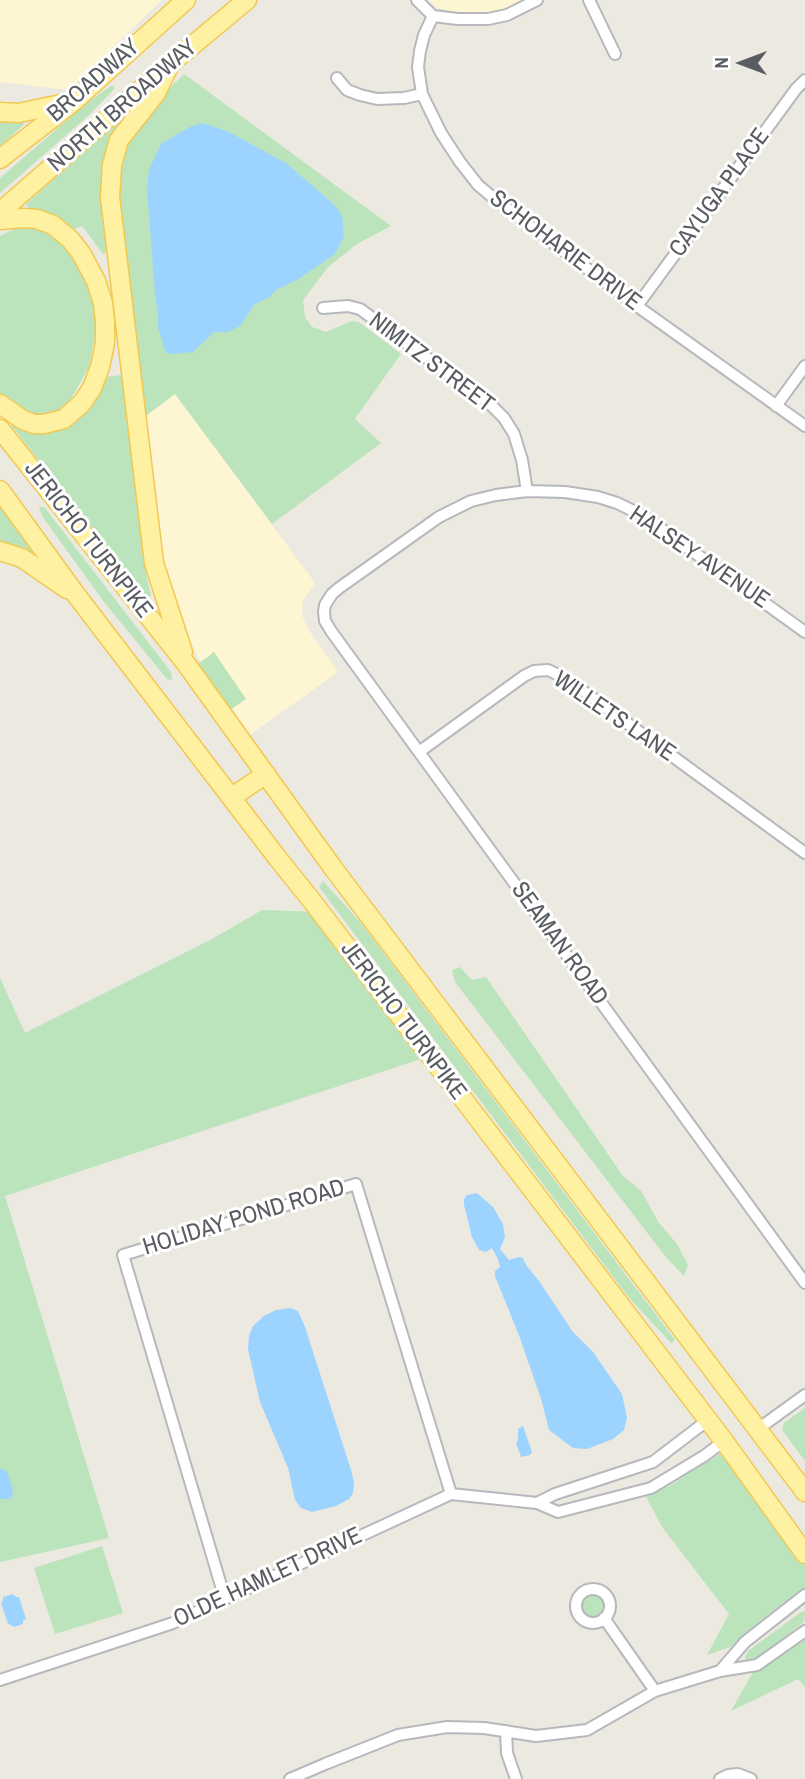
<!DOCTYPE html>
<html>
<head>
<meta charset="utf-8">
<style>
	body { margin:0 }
	#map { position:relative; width:805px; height:1779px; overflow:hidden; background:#ece9e0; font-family:"Archivo Narrow",sans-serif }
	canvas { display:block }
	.north { position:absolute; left:707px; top:28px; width:70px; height:70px; -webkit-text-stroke:5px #fff; paint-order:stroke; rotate:270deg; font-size:19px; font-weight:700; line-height:28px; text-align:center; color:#595c61 }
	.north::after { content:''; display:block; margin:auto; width:24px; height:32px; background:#595c61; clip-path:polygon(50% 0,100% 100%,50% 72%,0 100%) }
</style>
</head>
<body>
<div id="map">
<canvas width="805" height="1779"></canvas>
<div class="north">N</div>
</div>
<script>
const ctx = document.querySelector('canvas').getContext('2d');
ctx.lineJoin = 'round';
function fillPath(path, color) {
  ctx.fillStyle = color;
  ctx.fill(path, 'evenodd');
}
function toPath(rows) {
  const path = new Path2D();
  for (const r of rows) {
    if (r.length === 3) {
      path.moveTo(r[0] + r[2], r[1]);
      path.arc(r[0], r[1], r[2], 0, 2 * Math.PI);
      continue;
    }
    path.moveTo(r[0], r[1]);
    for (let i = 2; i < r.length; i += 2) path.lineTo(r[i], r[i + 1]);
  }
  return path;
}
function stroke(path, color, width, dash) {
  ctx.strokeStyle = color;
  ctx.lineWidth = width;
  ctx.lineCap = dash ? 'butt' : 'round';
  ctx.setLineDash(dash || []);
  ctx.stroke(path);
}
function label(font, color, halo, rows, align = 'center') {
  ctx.font = font + ' "Archivo Narrow",sans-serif';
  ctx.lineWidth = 6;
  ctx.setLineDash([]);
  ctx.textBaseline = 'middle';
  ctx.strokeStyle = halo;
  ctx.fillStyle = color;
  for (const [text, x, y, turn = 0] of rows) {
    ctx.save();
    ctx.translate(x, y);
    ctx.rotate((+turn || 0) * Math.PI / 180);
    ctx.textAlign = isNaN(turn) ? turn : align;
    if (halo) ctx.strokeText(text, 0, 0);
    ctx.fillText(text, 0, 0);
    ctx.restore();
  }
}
const commercial = toPath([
	[0,0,162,0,68,90,0,82],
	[428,0,525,0,511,7,487,13,456,13,436,7],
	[175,394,315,583,303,601,302,615,308,629,338,672,250,735,187,640,163,574,138,422]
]);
const green = toPath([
	[184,74,391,226,357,244,328,267,303,300,305,317,312,327,326,332,352,321,359,322,401,354,355,419,381,443,272,524,175,394,143,418,119,194,119,167,126,140,140,118],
	[112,85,115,88,88,116,0,193,0,178,87,103],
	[22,119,24,124,0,147,0,120],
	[119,121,122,124,102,168,102,202,109,250,103,254,82,226,72,230,31,212,26,204],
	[16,228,40,229,59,242,76,260,92,296,96,331,89,367,71,399,55,414,30,417,0,398,0,236],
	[122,375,147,579,151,595,148,598,11,425,15,422,34,432,58,430,77,421,93,402,104,377],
	[0,502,48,564,0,546],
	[39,506,45,508,171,672,172,680,167,679,104,602,42,516],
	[214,652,246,699,223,715,190,670],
	[323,881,361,923,675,1340,671,1343,630,1299,319,887],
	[262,910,321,912,430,1056,5,1196,109,1538,0,1562,0,978,25,1033,212,939],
	[460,967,472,980,486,977,623,1176,641,1191,659,1223,677,1244,688,1265,684,1276,665,1256,455,982,452,970],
	[805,1408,805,1461,782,1430,784,1423],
	[729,1448,805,1554,805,1595,745,1642,707,1655,729,1614,662,1527,646,1497,671,1485],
	[102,1546,123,1613,55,1634,34,1568],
	[593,1606,13],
	[805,1611,804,1622,754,1660,749,1662,746,1660,745,1657,748,1651,801,1612],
	[805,1631,805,1687,798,1679,731,1711,757,1665]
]);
const water = toPath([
	[202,123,227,131,286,163,330,201,338,210,342,216,344,237,335,254,297,280,276,290,268,298,255,304,240,326,228,332,214,332,193,352,173,354,166,353,158,328,158,313,155,295,147,188,149,170,161,144,190,127],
	[477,1193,493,1207,503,1224,505,1237,500,1249,509,1260,519,1257,523,1258,526,1265,539,1281,573,1332,593,1352,622,1394,627,1418,624,1430,613,1439,587,1449,573,1448,549,1430,542,1402,520,1338,495,1276,495,1271,500,1267,498,1259,492,1248,486,1252,479,1250,472,1237,464,1205,464,1199,467,1195],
	[290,1308,298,1311,305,1327,352,1473,354,1484,353,1493,349,1499,336,1506,312,1512,301,1508,295,1500,288,1468,260,1402,248,1349,249,1336,253,1326,264,1316,276,1310],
	[523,1426,532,1452,530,1455,521,1457,516,1443,518,1440,518,1429],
	[0,1469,7,1471,13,1491,11,1499,0,1499],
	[13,1594,16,1597,19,1597,26,1619,23,1620,23,1624,14,1627,11,1625,8,1624,1,1603,3,1601,3,1597]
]);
const street = toPath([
	[417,0,433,16,458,19,488,19,507,15,537,0],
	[589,0,615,54],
	[433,16,424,35,420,51,418,67,422,94,441,133,460,162,478,185,497,201,637,306,805,426],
	[337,78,347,90,360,95,377,99,404,98,422,94],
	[637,306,796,89,805,80],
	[323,308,348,306,360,309,490,404,504,418,514,434,522,460,527,491],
	[776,406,805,366],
	[805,632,642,515,617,503,598,497,565,492,527,491,496,495,471,501,439,517,339,588,332,594,325,605,324,612,325,621,331,631,805,1283],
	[419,752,524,676,534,671,548,670,561,676,590,696,805,853],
	[758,1429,805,1395],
	[537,1503,555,1494,653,1462,708,1420],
	[593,1606,17],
	[225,1599,123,1255,356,1184,451,1494],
	[604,1618,655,1691],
	[720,1671,745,1642,805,1595],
	[0,1680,173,1623,451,1494,537,1503,558,1512,651,1488,704,1456,724,1441],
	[506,1731,507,1753,516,1779],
	[290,1779,325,1764,398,1735,447,1727,484,1728,536,1736,587,1730,655,1691,720,1671,757,1665,805,1631],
	[720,1779,728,1775,738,1774,751,1779]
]);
const primary = toPath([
	[170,64,156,93,119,140,112,165,110,197,154,563,183,652],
	[0,112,19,113,70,102],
	[0,159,73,102,186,0],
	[0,212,170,64,247,0],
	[0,220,24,218,37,219,53,225,70,239,81,253,96,281,103,303,105,321,105,343,100,367,92,388,82,403,64,419,44,424,34,424,23,420,0,404],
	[0,429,187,665,333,868,805,1492],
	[0,490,77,596,279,860,312,901,724,1441,805,1554],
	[0,551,22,558,67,589],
	[232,797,266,774]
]);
const streetNames = [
	["BROADWAY",94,81,-41],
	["NORTH BROADWAY",123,106,-41],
	["CAYUGA PLACE",720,193,-54],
	["SCHOHARIE DRIVE",565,251,37],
	["NIMITZ STREET",431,363,37],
	["JERICHO TURNPIKE",88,540,52],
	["HALSEY AVENUE",699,558,34],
	["WILLETS LANE",614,717,34],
	["SEAMAN ROAD",559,944,54],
	["JERICHO TURNPIKE",403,1021,53],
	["HOLIDAY POND ROAD",244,1218,-17],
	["OLDE HAMLET DRIVE",268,1578,-25]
];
fillPath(commercial, '#fef5d3');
fillPath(green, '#bbe4bc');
fillPath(water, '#9dd3ff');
stroke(street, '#b6b8bd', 14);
stroke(primary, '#f2c853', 21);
stroke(street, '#fff', 10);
stroke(primary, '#fff1a2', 18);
label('24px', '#595c61', '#fff', streetNames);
</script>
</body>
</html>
